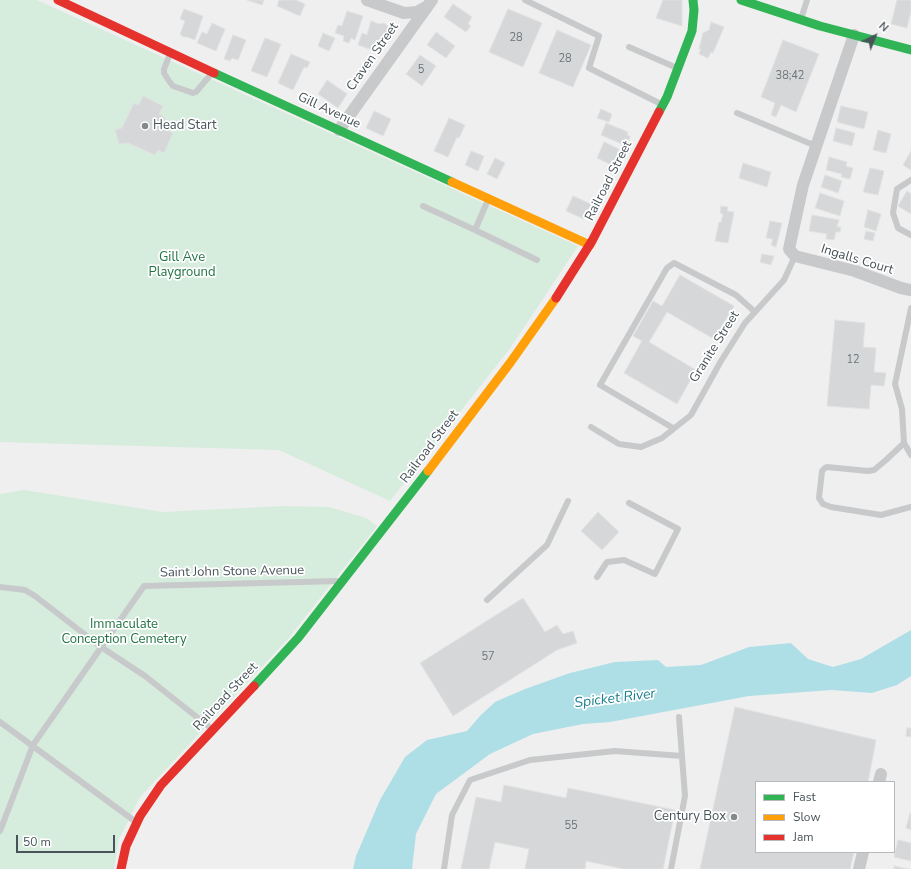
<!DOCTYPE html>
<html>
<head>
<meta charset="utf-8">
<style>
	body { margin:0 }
	#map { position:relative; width:911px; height:869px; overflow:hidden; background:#efefef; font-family:"Nunito Sans",sans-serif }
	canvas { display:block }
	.legend { position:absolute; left:755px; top:781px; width:140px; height:72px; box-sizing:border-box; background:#fff; border:1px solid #b6babd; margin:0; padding:5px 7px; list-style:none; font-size:12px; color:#485359 }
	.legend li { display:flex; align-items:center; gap:8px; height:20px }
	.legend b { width:20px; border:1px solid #b6babd }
	.north { position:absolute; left:855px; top:16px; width:40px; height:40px; -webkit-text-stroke:3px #fff; paint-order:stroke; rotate:43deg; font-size:11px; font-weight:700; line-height:16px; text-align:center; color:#485359 }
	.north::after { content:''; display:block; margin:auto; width:14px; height:18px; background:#485359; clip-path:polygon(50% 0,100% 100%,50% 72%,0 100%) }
	.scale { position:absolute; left:16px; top:835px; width:99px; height:18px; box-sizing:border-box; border:2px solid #485359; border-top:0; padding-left:5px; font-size:12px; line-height:14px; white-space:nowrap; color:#485359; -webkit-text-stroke:3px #fff; paint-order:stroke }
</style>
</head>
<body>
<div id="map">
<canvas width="911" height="869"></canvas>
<ul class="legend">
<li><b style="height:5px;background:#30b455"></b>Fast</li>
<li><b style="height:5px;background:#ff9f0a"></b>Slow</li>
<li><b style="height:5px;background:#e5322d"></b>Jam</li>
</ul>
<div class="north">N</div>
<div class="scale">50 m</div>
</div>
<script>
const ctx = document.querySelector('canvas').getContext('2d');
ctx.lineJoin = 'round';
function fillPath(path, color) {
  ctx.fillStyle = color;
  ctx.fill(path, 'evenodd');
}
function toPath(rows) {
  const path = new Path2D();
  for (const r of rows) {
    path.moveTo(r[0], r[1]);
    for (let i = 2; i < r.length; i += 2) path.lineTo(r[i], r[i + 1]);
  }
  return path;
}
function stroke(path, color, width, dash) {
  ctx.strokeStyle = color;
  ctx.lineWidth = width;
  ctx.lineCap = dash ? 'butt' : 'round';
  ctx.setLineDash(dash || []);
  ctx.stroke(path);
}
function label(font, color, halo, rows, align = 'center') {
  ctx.font = font + ' "Nunito Sans",sans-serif';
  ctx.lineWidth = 3.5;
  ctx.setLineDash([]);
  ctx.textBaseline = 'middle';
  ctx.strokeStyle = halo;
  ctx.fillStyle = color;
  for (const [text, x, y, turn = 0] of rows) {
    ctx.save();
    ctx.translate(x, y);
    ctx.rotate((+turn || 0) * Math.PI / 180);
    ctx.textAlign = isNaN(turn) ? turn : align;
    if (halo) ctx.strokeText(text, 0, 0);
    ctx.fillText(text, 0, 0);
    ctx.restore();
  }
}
const green = toPath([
	[0,0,37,0,578,246,511,347,390,501,279,450,0,442],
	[24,490,163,512,284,506,329,507,366,518,377,526,287,640,140,797,119,839,114,869,0,869,0,494]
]);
const water = toPath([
	[911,630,911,676,897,685,872,693,832,690,749,696,610,722,583,724,533,734,490,754,436,794,416,834,412,869,353,869,356,856,380,800,405,757,427,740,467,731,480,716,495,702,525,689,570,673,615,662,658,660,666,667,701,665,749,647,791,643,808,659,833,667,861,659]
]);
const building = toPath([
	[247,0,264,0,262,5,247,0],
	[279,0,296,0,305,4,300,16,277,6,279,0],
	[663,0,682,0,682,26,656,18,663,0],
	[897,0,911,0,911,11,907,28,891,24,897,0],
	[453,4,472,17,468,24,471,26,466,32,444,17,453,4],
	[184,9,203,16,195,40,187,37,183,37,180,34,185,21,180,19,184,9],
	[508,9,542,23,523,67,489,52,508,9],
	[347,11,363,16,355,40,351,38,349,43,343,41,344,36,335,33,338,25,342,26,347,11],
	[371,21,379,24,384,23,390,28,386,41,382,40,378,52,358,45,362,33,367,35,371,21],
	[711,22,724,27,713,53,711,52,708,58,699,54,701,49,699,49,703,33,709,30,711,22],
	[212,23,225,29,216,51,197,43,202,32,207,34,212,23],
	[557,30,591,45,573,87,539,73,557,30],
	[436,32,455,46,446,58,427,45,436,32],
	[323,33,335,38,329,51,318,46,323,33],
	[233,35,246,40,238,60,232,58,230,61,224,59,233,35],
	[265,38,281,44,267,77,251,71,265,38],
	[783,40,819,54,796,112,781,105,776,117,771,115,775,103,761,97,783,40],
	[291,54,310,62,307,68,304,67,293,90,278,83,291,54],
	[420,55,436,66,422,86,406,74,420,55],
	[327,80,347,94,338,108,318,94,327,80],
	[143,96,163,106,159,114,163,116,166,120,167,125,165,129,173,133,164,153,158,150,155,155,128,143,119,144,115,130,122,128,134,103,139,105,143,96],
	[841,106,868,112,864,129,837,122,841,106],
	[601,109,612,114,609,122,597,118,601,109],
	[374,111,391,119,383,136,366,128,374,111],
	[449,118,465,125,459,138,457,137,448,157,434,151,449,118],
	[606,123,628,132,627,135,630,136,629,141,624,139,622,144,601,135,606,123],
	[836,128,855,133,852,146,833,141,836,128],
	[878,130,891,134,886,153,873,150,878,130],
	[604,142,619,149,617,154,622,156,618,165,613,163,612,165,597,158,604,142],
	[471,151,484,156,478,171,465,165,471,151],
	[911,151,911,170,903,165,911,151],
	[829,157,847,162,846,166,853,168,850,179,841,177,842,174,826,170,829,157],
	[495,158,505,163,497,179,487,174,495,158],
	[743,163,771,172,767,187,739,178,743,163],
	[870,168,884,171,878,195,863,192,870,168],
	[825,175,842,181,838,193,821,187,825,175],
	[907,191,911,194,911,214,898,206,907,191],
	[820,193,844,201,840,216,815,208,820,193],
	[573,196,591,204,584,219,566,211,573,196],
	[721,206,728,207,727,211,734,212,728,243,715,241,719,222,721,222,723,214,720,213,721,206],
	[868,210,881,214,876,231,864,227,868,210],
	[812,215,839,220,837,227,841,227,840,232,836,232,834,240,826,239,827,234,809,231,812,215],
	[770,221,782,223,776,247,771,245,773,239,766,238,770,221],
	[866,231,875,233,873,241,864,239,866,231],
	[762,254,774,256,771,265,760,262,762,254],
	[680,275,734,306,714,339,667,312,649,342,696,370,677,404,624,373,642,341,633,336,653,301,662,306,680,275],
	[835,320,865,323,863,347,876,348,874,372,886,373,884,386,871,385,869,409,827,406,835,320],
	[598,512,619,532,602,550,581,531,598,512],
	[523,598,545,632,557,625,563,634,573,631,577,643,557,650,453,716,420,663,523,598],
	[735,707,876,740,868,782,756,782,756,852,854,852,850,869,700,869,735,707],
	[907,728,911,728,911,737,906,736,907,728],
	[504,785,566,798,568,788,675,810,663,869,624,869,586,861,585,869,525,869,529,849,495,842,489,869,461,869,476,797,501,802,504,785],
	[910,813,911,814,911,830,906,828,910,813],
	[898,840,911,843,911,861,894,857,898,840],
	[894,866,909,869,894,869,894,866]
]);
const lane = toPath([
	[525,0,599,36,589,68,661,104],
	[801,19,807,0],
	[629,47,677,68],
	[170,54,164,69,164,73,169,81,173,86,193,93,196,92,212,73],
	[737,113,816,146],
	[911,180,897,189,893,213,898,228,911,235],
	[488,200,475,230,537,260],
	[423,206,475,230],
	[911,308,895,384,902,409,904,443,911,455],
	[591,427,619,444,641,447,662,438,691,415,721,361,745,323,784,280,795,256],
	[673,428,600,385,667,268,674,263,736,295,755,312],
	[904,443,886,460,874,470,868,471,827,467,825,468,822,471,819,498,823,504,831,507,881,515,911,507],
	[597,577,607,562,624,560,655,574,678,529,629,503],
	[0,587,25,590,35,596,101,647,145,676,212,729],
	[487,600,547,545,568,501],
	[0,722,136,822],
	[0,831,33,745,144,586,339,581],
	[444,869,452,815,470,780,530,760,615,751,682,756],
	[671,869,685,796,679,717]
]);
const street = toPath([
	[367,0,404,13,417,12,426,7],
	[854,35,803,185,789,249,795,256,855,271,901,288,911,290],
	[339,130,432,0],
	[879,782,881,774],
	[859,869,863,852]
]);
const fast = toPath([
	[741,0,820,26,911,50],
	[214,73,452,182],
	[659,112,667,97,692,31,694,10,693,0],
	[254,686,298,638,428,471]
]);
const slow = toPath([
	[452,182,590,245],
	[428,471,510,363,556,298]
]);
const jam = toPath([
	[58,0,214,73],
	[556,298,592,241,659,112],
	[121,869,126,846,140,816,161,785,254,686]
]);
const markers = [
	[145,126,4,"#828a8e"],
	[734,817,4,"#828a8e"]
];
const numberNames = [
	["28",516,38],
	["28",565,59],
	["5",421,70],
	["38;42",790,76],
	["12",853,360],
	["57",488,657],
	["55",571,826]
];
const streetNames = [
	["Craven Street",373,57,-55],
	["Gill Avenue",329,111,25],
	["Railroad Street",609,181,-63],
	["Ingalls Court",857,260,17],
	["Granite Street",715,347,-58],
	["Railroad Street",430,447,-53],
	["Saint John Stone Avenue",232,572,-1],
	["Railroad Street",226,697,-47]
];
const poiNames = [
	["Head Start",153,126],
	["Century Box",726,817,"right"]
];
const parkNames = [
	["Gill Ave",182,258],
	["Playground",182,273],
	["Immaculate",124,625],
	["Conception Cemetery",124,640]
];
const waterNames = [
	["Spicket River",615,699,-7]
];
fillPath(green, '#d6ecdc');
fillPath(water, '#aedfe6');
fillPath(building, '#d5d7d8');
stroke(building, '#e1e1e2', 1);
stroke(lane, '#c7c9ca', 6);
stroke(street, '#c7c9ca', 12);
stroke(fast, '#30b455', 9);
stroke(slow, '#ff9f0a', 9);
stroke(jam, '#e5322d', 9);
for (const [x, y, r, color] of markers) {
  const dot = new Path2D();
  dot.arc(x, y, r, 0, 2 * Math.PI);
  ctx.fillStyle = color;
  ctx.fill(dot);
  stroke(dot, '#fff', 1.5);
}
label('11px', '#6d757a', null, numberNames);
label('13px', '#485359', '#fff', streetNames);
label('13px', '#485359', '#fff', poiNames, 'left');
label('13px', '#217343', '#fff', parkNames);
label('italic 14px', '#1a7d8b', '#fff', waterNames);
</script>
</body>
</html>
